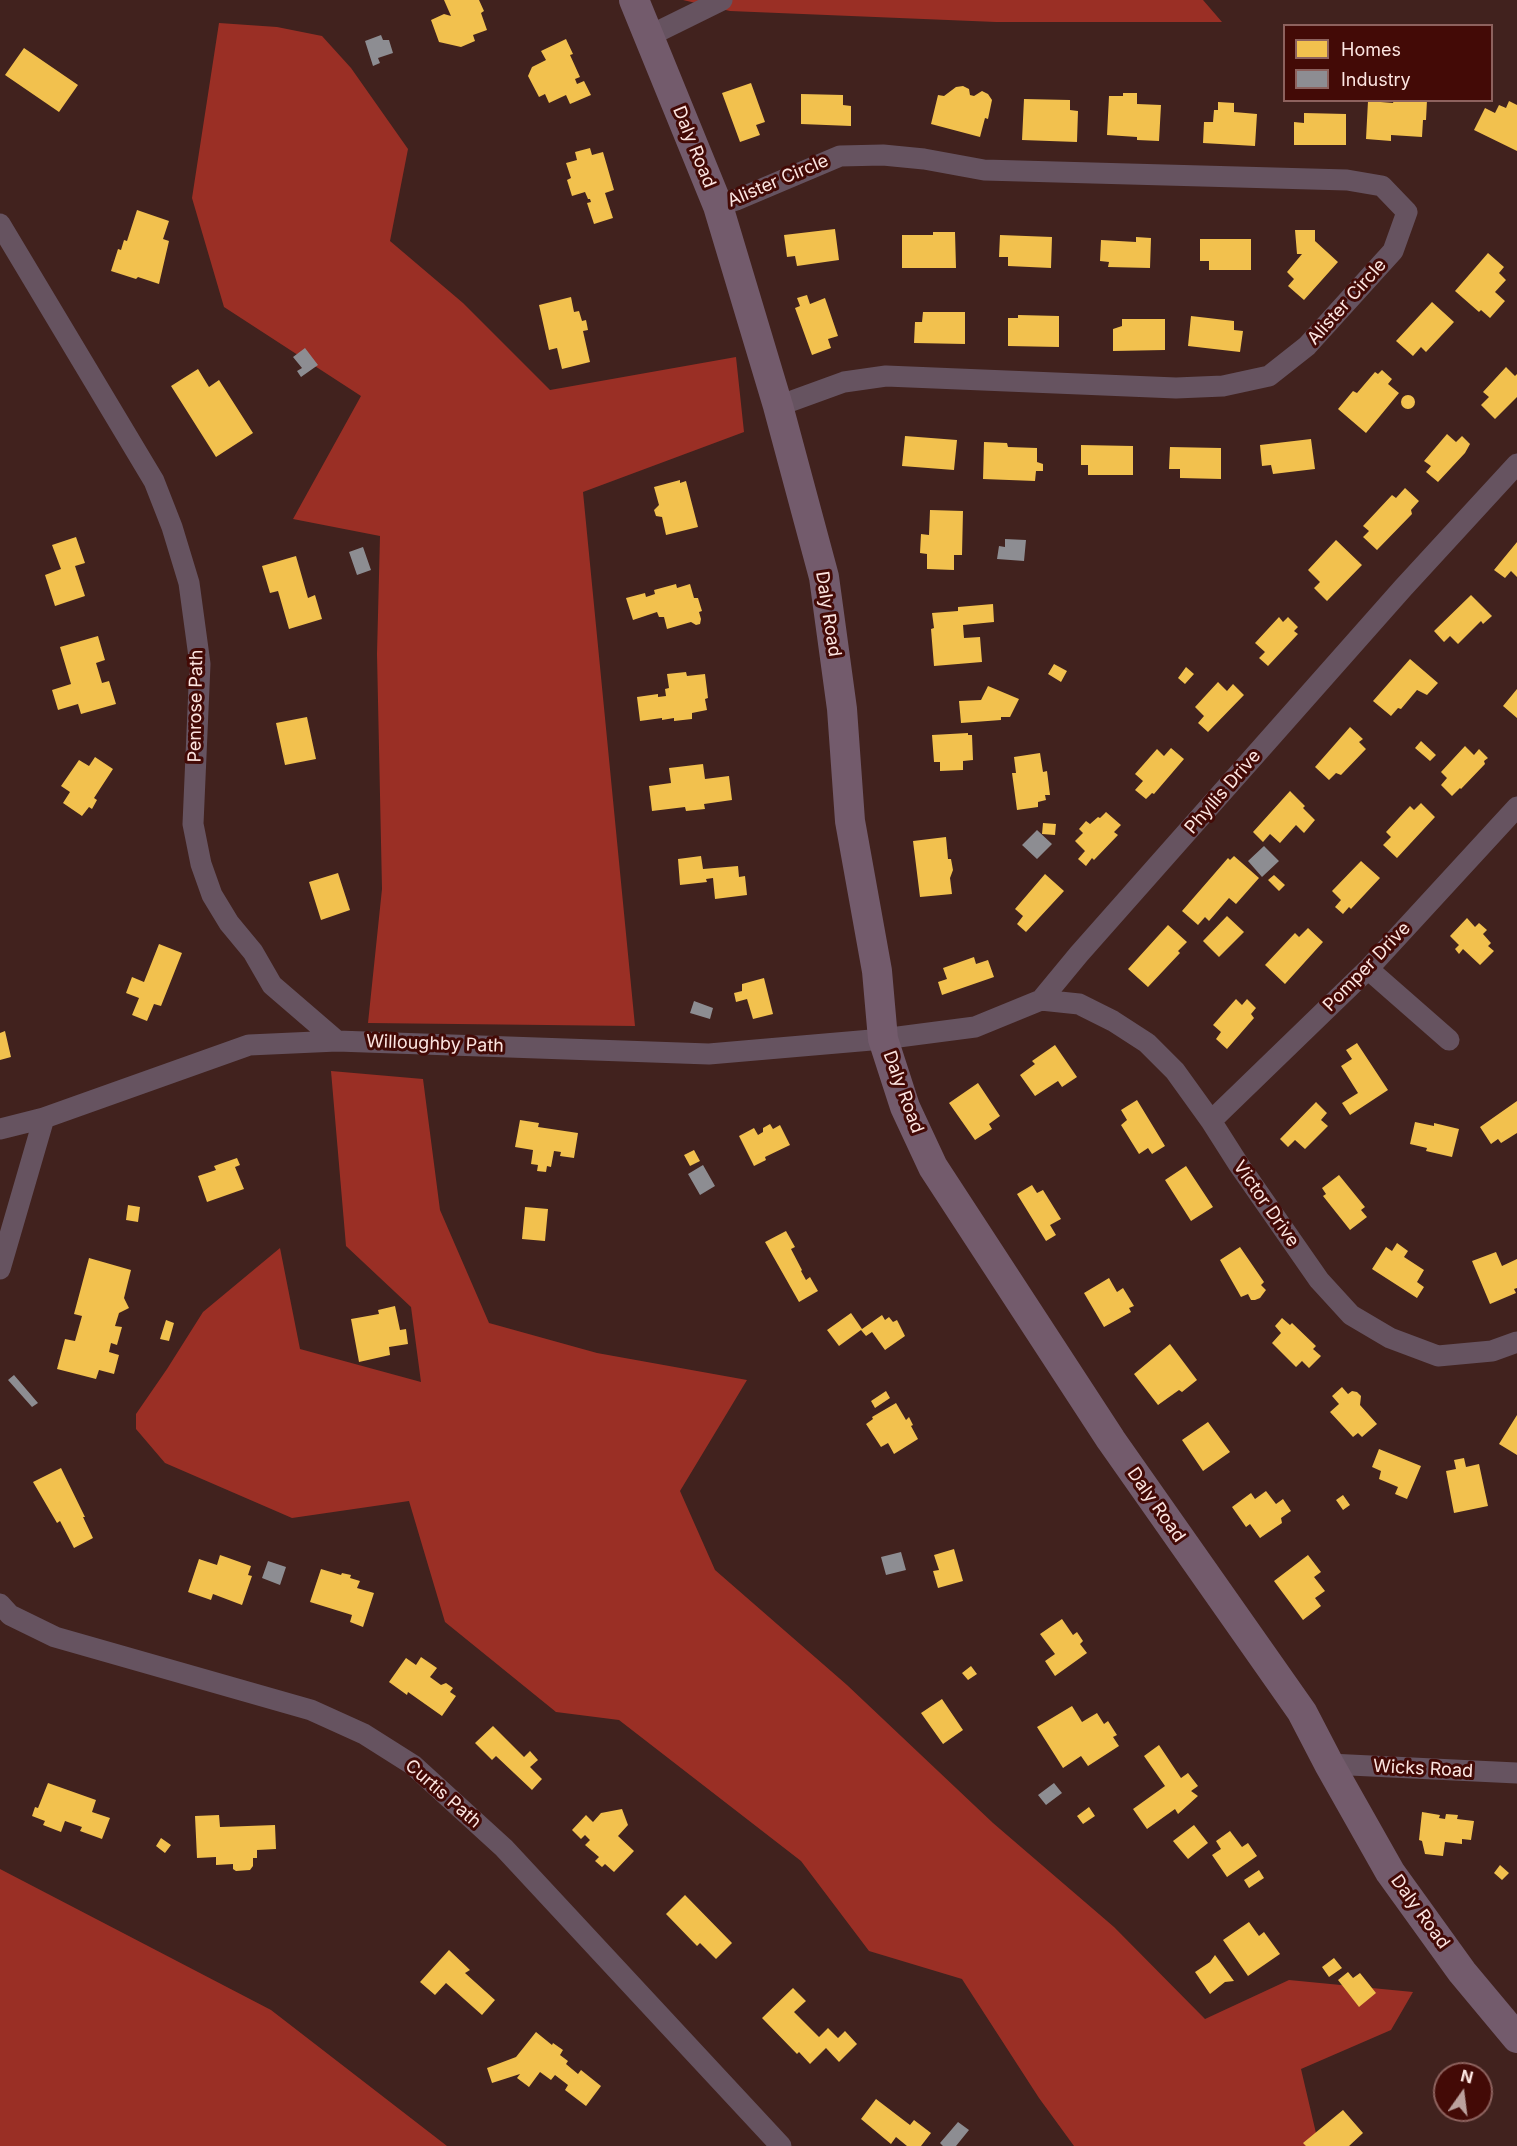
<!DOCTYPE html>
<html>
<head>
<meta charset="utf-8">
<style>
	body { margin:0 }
	#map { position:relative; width:1517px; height:2146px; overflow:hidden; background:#41221e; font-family:Inter,sans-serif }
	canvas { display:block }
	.legend { position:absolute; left:1283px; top:24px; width:210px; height:78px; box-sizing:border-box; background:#430a06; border:2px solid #8d625e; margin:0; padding:8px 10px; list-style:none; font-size:18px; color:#fce5e1 }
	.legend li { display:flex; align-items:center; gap:12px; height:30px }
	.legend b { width:30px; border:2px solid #8d625e }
	.north { position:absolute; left:1433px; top:2062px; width:60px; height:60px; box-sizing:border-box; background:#430a06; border:2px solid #8d625e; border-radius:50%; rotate:14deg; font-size:16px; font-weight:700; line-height:24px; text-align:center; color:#fce5e1 }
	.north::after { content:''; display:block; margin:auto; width:21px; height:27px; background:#bba19d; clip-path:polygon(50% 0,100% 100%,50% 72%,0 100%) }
</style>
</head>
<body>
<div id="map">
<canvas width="1517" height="2146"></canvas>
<ul class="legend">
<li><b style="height:16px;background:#f2c14e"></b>Homes</li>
<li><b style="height:16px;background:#8d8d92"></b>Industry</li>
</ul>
<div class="north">N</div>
</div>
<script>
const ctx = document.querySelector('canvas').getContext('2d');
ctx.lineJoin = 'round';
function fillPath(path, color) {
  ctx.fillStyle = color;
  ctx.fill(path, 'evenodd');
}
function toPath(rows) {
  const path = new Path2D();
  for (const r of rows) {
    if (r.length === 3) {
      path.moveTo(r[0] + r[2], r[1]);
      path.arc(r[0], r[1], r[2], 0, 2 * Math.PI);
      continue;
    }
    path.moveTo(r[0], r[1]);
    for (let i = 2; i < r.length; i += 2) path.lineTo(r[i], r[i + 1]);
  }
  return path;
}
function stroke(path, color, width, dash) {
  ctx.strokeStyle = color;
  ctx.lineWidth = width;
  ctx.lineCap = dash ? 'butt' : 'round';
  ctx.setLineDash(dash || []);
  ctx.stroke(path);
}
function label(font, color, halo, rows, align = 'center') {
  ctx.font = font + ' Inter,sans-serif';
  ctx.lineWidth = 6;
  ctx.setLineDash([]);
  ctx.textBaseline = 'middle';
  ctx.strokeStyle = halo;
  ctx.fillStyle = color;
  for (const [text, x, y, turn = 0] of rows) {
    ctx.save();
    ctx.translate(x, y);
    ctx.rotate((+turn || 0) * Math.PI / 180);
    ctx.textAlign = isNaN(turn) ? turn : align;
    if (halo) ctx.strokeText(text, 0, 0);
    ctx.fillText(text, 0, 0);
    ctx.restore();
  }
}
const forest = toPath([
	[683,0,1203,0,1222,22,996,22,730,11],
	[219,23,277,27,322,36,351,68,408,149,390,241,463,303,550,390,736,357,744,432,583,492,635,1026,368,1023,382,889,377,654,380,536,293,519,361,396,224,307,192,198],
	[331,1071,423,1079,440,1210,489,1323,597,1353,747,1380,680,1491,715,1570,847,1685,993,1823,1114,1927,1205,2019,1289,1980,1413,1992,1391,2030,1301,2069,1319,2146,1074,2146,1039,2098,962,1979,869,1951,801,1861,619,1720,556,1712,445,1622,409,1501,292,1518,165,1463,136,1429,136,1414,167,1369,203,1312,280,1248,300,1349,421,1382,411,1307,346,1246],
	[0,1869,271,2010,447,2146,0,2146]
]);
const homes = toPath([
	[444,0,479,0,484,11,481,13,487,30,473,35,475,41,461,47,439,42,431,20,444,14,451,16],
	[566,39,573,54,570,55,580,77,575,79,577,84,584,81,591,95,570,104,566,95,549,103,545,94,539,97,528,76,532,67,546,60,541,51],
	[24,48,78,85,59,112,5,75],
	[751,83,765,122,756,125,760,135,740,142,722,93],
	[963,86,969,89,970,95,974,96,982,91,988,94,992,100,988,119,985,118,980,137,931,124,938,95,944,96,956,87],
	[1123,93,1137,93,1137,104,1161,105,1159,141,1137,140,1137,137,1107,135,1109,96,1123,96],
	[801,94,843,95,843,105,851,106,851,126,801,124],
	[1024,99,1070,100,1070,110,1078,111,1077,142,1022,140],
	[1394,100,1427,100,1426,120,1423,120,1422,137,1391,135,1391,141,1366,139,1368,101,1393,103],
	[1509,101,1517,105,1517,151,1474,130,1485,108,1495,113,1499,105,1506,108],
	[1218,102,1234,103,1234,112,1257,114,1255,146,1203,143,1204,122,1213,122,1214,110,1218,110],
	[1304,113,1346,114,1346,145,1294,145,1294,122,1304,123],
	[590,148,592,155,603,152,614,190,605,193,613,218,594,224,587,203,591,202,590,199,588,199,585,192,572,196,567,180,571,178,566,163,577,160,575,152],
	[137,210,169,221,163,239,169,241,159,284,138,277,136,279,111,271,118,249,121,250,124,240,127,241],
	[835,229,839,260,797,266,795,256,787,257,784,235],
	[1295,230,1315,230,1315,241,1338,262,1304,300,1288,286,1294,279,1287,272,1302,254,1297,254],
	[933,232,955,232,956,268,902,268,902,235,933,235],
	[1000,235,1052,237,1051,268,1008,266,1008,257,999,257],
	[1136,237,1151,238,1150,268,1108,267,1109,262,1100,261,1101,240,1136,242],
	[1200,239,1251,239,1251,270,1209,270,1209,261,1200,261],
	[1488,253,1504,267,1499,273,1506,280,1495,292,1505,301,1490,318,1481,310,1479,312,1455,291],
	[807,295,810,304,825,298,838,336,828,339,831,348,812,355,795,308,800,306,797,298],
	[571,297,574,312,579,311,582,321,586,320,588,330,583,331,590,362,562,369,557,348,549,350,539,305],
	[1432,302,1454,322,1426,352,1421,347,1413,356,1396,341],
	[923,312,965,312,965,344,914,343,915,322,922,322],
	[1018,315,1059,316,1059,347,1008,346,1008,318,1018,318],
	[1191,316,1234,321,1234,330,1243,331,1240,352,1188,346],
	[1122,319,1165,319,1165,350,1113,351,1113,329,1122,326],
	[1506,367,1515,376,1517,374,1517,397,1495,419,1481,405,1489,397,1483,392],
	[198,369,209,387,219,380,253,433,216,457,171,386],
	[1382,370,1392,379,1388,384,1399,393,1366,433,1338,409,1353,391,1357,393,1375,372,1378,374],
	[1408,402,7],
	[1447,434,1456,442,1462,436,1470,444,1465,453,1438,482,1426,472,1431,466,1424,461],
	[905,436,957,440,954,470,902,466],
	[1311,439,1315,469,1273,474,1271,465,1262,466,1260,445],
	[984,442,1007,443,1008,447,1037,448,1037,462,1043,464,1043,471,1036,471,1035,481,983,479],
	[1081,445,1133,446,1133,475,1088,475,1088,465,1081,465],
	[1170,447,1221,448,1221,479,1180,478,1180,469,1169,469],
	[680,480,680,483,686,481,698,527,666,535,662,517,656,516,654,510,659,505,654,487],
	[1405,488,1419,501,1411,510,1412,514,1377,550,1363,537,1369,531,1363,526,1392,495,1396,498],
	[930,510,963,511,962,555,954,555,954,570,927,569,927,554,920,553,921,534,929,535],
	[76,537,85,563,75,566,85,596,55,606,45,575,61,569,52,545],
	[1336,540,1362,565,1327,601,1314,588,1320,582,1308,570],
	[1517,542,1517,577,1511,571,1505,578,1494,570],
	[296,556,308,598,315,595,322,619,289,629,278,591,270,593,262,566],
	[676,584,677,588,690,584,694,598,698,598,702,611,699,612,701,619,700,624,696,625,691,622,667,629,664,617,659,617,657,612,633,620,626,598,645,593,646,597,655,594,654,590],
	[1471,595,1492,616,1483,624,1481,621,1458,644,1450,636,1444,642,1434,631],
	[993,604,994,622,963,625,964,638,980,637,982,662,934,666,931,629,934,628,932,613,958,611,958,607],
	[1279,617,1283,622,1288,617,1298,627,1294,631,1298,634,1268,666,1259,658,1265,652,1255,643],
	[98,636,105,660,96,663,102,683,109,681,116,704,81,714,78,704,58,710,52,690,71,684,60,647],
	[1410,659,1438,683,1427,695,1417,690,1401,709,1398,708,1391,716,1373,701],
	[1054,664,1067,671,1061,682,1048,674],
	[1186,667,1194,674,1185,684,1178,678],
	[686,672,687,676,705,674,708,698,705,699,707,710,692,713,692,719,674,721,674,718,662,720,662,718,640,721,637,697,658,694,658,697,666,696,665,689,669,688,667,674],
	[1218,682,1227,691,1233,684,1244,695,1208,732,1198,723,1204,716,1195,707],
	[988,686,1019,699,1010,717,1001,717,1001,720,961,723,959,701,981,700],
	[1517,689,1517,718,1503,706],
	[307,717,316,759,285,765,276,723],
	[1350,727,1363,739,1359,742,1366,749,1341,775,1336,773,1329,780,1315,767],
	[968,733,968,735,972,735,973,760,963,761,963,770,940,771,940,762,934,762,932,735],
	[1421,741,1436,755,1430,761,1415,748],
	[1465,746,1474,755,1479,749,1488,758,1484,761,1485,764,1461,789,1460,788,1452,796,1441,785,1447,778,1441,772],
	[1171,748,1184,759,1154,794,1152,793,1146,799,1135,790,1143,781,1135,774,1157,749,1164,756],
	[1040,753,1043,772,1047,771,1050,795,1045,795,1046,800,1038,802,1038,807,1017,810,1012,773,1016,773,1014,757],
	[95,757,113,769,94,798,97,800,92,809,89,807,82,816,63,803,70,792,61,786,79,760,89,766],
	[703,764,705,779,729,776,732,800,704,804,705,809,686,811,685,807,652,811,649,786,671,783,669,768],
	[1290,791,1305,806,1303,808,1315,820,1304,833,1296,825,1280,843,1270,834,1263,842,1253,832],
	[1421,803,1435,817,1397,858,1383,845,1391,837,1386,832,1410,806,1414,810],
	[1106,812,1121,825,1114,832,1118,835,1094,860,1092,858,1086,866,1078,859,1085,851,1075,841,1083,833,1079,829,1086,821,1090,824,1098,817,1100,818],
	[1043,823,1056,824,1055,835,1042,834],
	[946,837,948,859,951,859,953,870,950,878,952,894,920,897,913,841],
	[701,856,703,869,738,866,739,877,745,876,747,895,715,899,713,878,706,879,707,882,680,885,678,859],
	[1234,856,1259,878,1236,904,1229,898,1209,921,1205,917,1198,925,1182,911,1228,858,1230,860],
	[1361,861,1380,878,1351,909,1349,907,1343,914,1335,907,1341,900,1332,891],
	[338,873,350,910,321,920,309,882],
	[1045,874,1064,891,1026,932,1017,924,1023,916,1015,909],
	[1274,875,1285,885,1279,891,1268,880],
	[1227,916,1244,932,1219,957,1203,941],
	[1467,918,1475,927,1479,923,1487,930,1483,934,1491,943,1488,946,1494,951,1480,965,1463,949,1459,954,1455,949,1459,945,1450,936],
	[1168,925,1187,942,1178,951,1180,953,1148,987,1128,969],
	[1308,928,1323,942,1285,984,1265,965,1295,933,1299,937],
	[159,944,182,953,161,1006,154,1004,147,1021,132,1015,139,998,126,993,132,977,144,982],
	[974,957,976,964,988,960,994,977,942,995,938,982,947,979,943,968],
	[764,978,773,1014,753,1019,747,999,736,1002,734,993,742,991,742,984],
	[1236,999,1242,1005,1247,999,1256,1008,1251,1014,1254,1018,1227,1049,1216,1039,1221,1032,1213,1025],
	[5,1031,11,1057,0,1060,0,1033],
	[1357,1043,1388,1090,1350,1115,1342,1103,1358,1093,1341,1066,1352,1059,1346,1050],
	[1055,1045,1077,1077,1062,1087,1058,1081,1035,1096,1020,1075,1035,1064,1032,1061],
	[978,1083,1000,1116,989,1124,992,1129,975,1140,949,1103],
	[1137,1100,1165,1146,1152,1154,1148,1148,1139,1154,1121,1125,1127,1120,1121,1110],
	[1517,1101,1517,1133,1501,1143,1498,1139,1491,1144,1480,1127],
	[1316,1102,1327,1113,1321,1120,1328,1126,1305,1149,1295,1140,1288,1147,1280,1139],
	[520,1120,539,1123,538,1127,578,1133,574,1158,560,1156,561,1152,554,1151,551,1167,547,1166,546,1172,537,1171,538,1165,531,1164,533,1150,515,1147],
	[1415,1122,1434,1126,1434,1123,1459,1129,1452,1157,1426,1151,1427,1148,1410,1144],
	[770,1124,773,1129,780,1125,790,1145,765,1157,766,1160,754,1166,739,1136,754,1128,758,1135,763,1132,763,1128],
	[694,1150,700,1161,690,1166,684,1155],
	[237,1158,240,1165,235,1167,244,1189,207,1202,198,1176,216,1170,214,1166],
	[1186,1166,1213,1207,1191,1221,1165,1180],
	[1339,1175,1365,1207,1361,1210,1367,1217,1350,1230,1323,1196,1326,1194,1322,1188],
	[1032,1185,1037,1193,1043,1190,1061,1219,1050,1225,1056,1235,1046,1241,1017,1194],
	[128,1205,140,1207,138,1222,126,1220],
	[525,1207,548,1209,545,1241,522,1239],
	[786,1231,795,1247,791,1249,802,1270,801,1271,806,1280,810,1277,818,1291,799,1302,765,1242],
	[1397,1243,1408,1251,1404,1257,1424,1270,1417,1282,1424,1287,1417,1298,1372,1269,1386,1247,1392,1251],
	[1240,1247,1264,1282,1261,1285,1266,1290,1260,1298,1255,1300,1251,1300,1248,1294,1241,1297,1220,1260],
	[1496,1252,1502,1266,1517,1259,1517,1288,1514,1289,1516,1293,1490,1304,1472,1261],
	[89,1258,131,1270,124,1298,129,1308,119,1313,115,1326,122,1327,117,1345,111,1343,109,1352,119,1355,114,1374,99,1370,96,1379,57,1369,65,1339,75,1341,82,1316,74,1314],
	[1109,1278,1117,1292,1123,1288,1134,1306,1129,1308,1131,1312,1104,1327,1084,1293],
	[395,1306,400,1330,406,1329,408,1344,389,1347,390,1355,359,1362,351,1319,379,1314,378,1310],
	[851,1313,862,1329,882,1315,885,1320,889,1317,893,1322,897,1320,905,1336,885,1350,872,1332,866,1336,861,1330,839,1346,827,1330],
	[1282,1318,1290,1325,1292,1323,1316,1346,1313,1349,1321,1356,1309,1368,1302,1361,1296,1367,1272,1343,1281,1333,1275,1326],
	[166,1320,174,1323,169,1341,160,1339],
	[1170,1344,1197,1380,1182,1392,1179,1390,1158,1405,1134,1374],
	[1342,1387,1348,1394,1352,1391,1357,1392,1361,1396,1360,1405,1377,1424,1362,1437,1358,1433,1353,1437,1330,1412,1339,1404,1332,1396],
	[886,1391,890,1398,875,1408,871,1401],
	[896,1403,906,1420,909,1417,913,1425,911,1426,918,1439,894,1454,888,1443,881,1447,866,1424,873,1419,872,1417],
	[1517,1415,1517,1455,1499,1444],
	[1208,1422,1230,1452,1203,1471,1182,1440],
	[1379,1449,1421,1466,1407,1499,1395,1494,1398,1487,1379,1479,1381,1471,1372,1467],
	[1464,1458,1466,1467,1479,1464,1488,1506,1454,1513,1446,1471,1456,1469,1454,1460],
	[61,1468,85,1517,83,1517,93,1538,74,1548,60,1521,57,1523,33,1482],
	[1266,1491,1276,1504,1283,1499,1291,1511,1281,1518,1282,1523,1260,1538,1250,1524,1246,1527,1232,1507,1251,1493,1255,1499],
	[1343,1495,1350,1505,1343,1510,1336,1500],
	[954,1549,963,1581,938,1588,933,1571,939,1570,934,1555],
	[220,1555,251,1566,248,1575,252,1576,242,1605,213,1594,211,1600,188,1592,199,1559,217,1565],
	[1308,1555,1321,1572,1314,1577,1325,1591,1315,1598,1321,1606,1303,1620,1274,1581],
	[321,1569,341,1575,342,1573,351,1575,350,1578,360,1581,357,1588,374,1593,363,1627,350,1622,352,1615,310,1602],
	[1062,1619,1073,1635,1077,1632,1083,1641,1080,1644,1087,1653,1055,1676,1045,1661,1055,1654,1040,1634],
	[421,1657,437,1668,430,1677,441,1685,446,1683,453,1688,450,1692,456,1696,442,1716,408,1692,407,1695,389,1682,406,1658,416,1665],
	[971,1666,977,1674,968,1680,962,1673],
	[942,1699,963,1730,943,1744,921,1713],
	[1072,1706,1082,1722,1097,1713,1104,1724,1108,1721,1117,1735,1113,1737,1119,1746,1088,1766,1081,1756,1063,1768,1037,1727],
	[493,1726,524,1757,530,1751,538,1760,530,1767,542,1779,532,1790,496,1756,492,1760,475,1743],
	[1159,1745,1181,1778,1188,1773,1198,1786,1191,1791,1198,1796,1178,1814,1175,1809,1147,1829,1133,1809,1165,1786,1144,1756],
	[48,1783,96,1800,92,1812,110,1818,102,1839,80,1831,82,1827,65,1821,61,1832,43,1825,45,1821,32,1816,35,1807,38,1808],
	[1089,1807,1095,1816,1083,1824,1077,1816],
	[622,1809,628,1825,618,1836,634,1851,614,1872,605,1864,602,1867,595,1861,599,1857,585,1845,590,1840,585,1835,581,1839,572,1830,586,1815,593,1822,601,1813],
	[1422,1812,1440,1815,1439,1818,1445,1819,1446,1814,1458,1815,1457,1819,1474,1821,1471,1840,1462,1839,1462,1844,1445,1842,1443,1856,1425,1854,1422,1841,1419,1840],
	[219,1815,220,1827,275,1825,276,1849,257,1850,257,1858,253,1858,253,1866,250,1870,236,1871,233,1869,233,1864,216,1865,216,1857,197,1858,195,1816],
	[1194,1825,1208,1843,1188,1859,1173,1841],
	[1230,1831,1242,1847,1248,1843,1257,1856,1227,1877,1212,1855,1221,1849,1216,1841],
	[161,1838,171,1845,165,1853,156,1846],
	[1500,1865,1509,1873,1502,1880,1494,1873],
	[1259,1870,1264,1878,1249,1888,1244,1880],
	[685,1895,732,1943,716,1959,700,1943,697,1946,666,1914],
	[1249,1922,1259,1936,1264,1932,1280,1954,1248,1976,1223,1940],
	[449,1950,470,1970,465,1973,495,2000,482,2015,446,1983,435,1995,420,1982],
	[1215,1955,1234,1981,1225,1982,1210,1994,1195,1972,1210,1962],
	[1334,1958,1342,1968,1329,1977,1322,1967],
	[1348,1972,1353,1978,1360,1973,1376,1993,1359,2007,1338,1980],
	[793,1988,806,2001,794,2012,819,2037,828,2028,838,2038,845,2031,857,2044,839,2062,826,2048,810,2064,799,2052,797,2054,762,2018],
	[536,2032,552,2045,553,2043,563,2050,560,2055,568,2061,566,2064,578,2074,581,2070,601,2086,586,2106,565,2090,568,2085,555,2075,551,2080,540,2072,529,2087,517,2078,520,2074,492,2083,487,2068,516,2057],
	[876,2099,910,2125,914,2120,931,2133,921,2146,907,2146,896,2137,891,2144,861,2119],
	[1343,2110,1363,2133,1349,2146,1306,2146,1303,2143]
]);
const industry = toPath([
	[381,35,383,40,389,40,393,53,378,58,380,63,373,66,365,41],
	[305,348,318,365,301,377,297,371,302,368,293,357],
	[1005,539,1026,540,1024,561,997,559,999,546,1005,547],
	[363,547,371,570,357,575,349,552],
	[1037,830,1052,844,1037,859,1022,845],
	[1264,846,1279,861,1262,877,1248,861],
	[694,1001,713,1008,710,1019,690,1013],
	[703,1165,715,1186,700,1195,688,1174],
	[14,1375,38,1403,32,1407,8,1380],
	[901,1552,906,1570,886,1575,881,1557],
	[268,1561,286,1567,280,1585,262,1578],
	[1054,1783,1062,1793,1046,1805,1038,1795],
	[958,2122,969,2130,956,2146,943,2146,940,2143]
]);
const street = toPath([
	[649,36,722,0],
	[718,206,736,200,840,156,883,155,924,159,984,170,1347,180,1382,186,1407,212,1393,251,1307,346,1269,376,1223,386,1176,388,886,376,844,382,778,406],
	[0,224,154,481,172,527,189,583,200,664,193,824,201,864,212,895,229,923,253,952,272,985,337,1041],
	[1368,969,1449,1040],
	[1041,1000,1079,1004,1113,1021,1147,1043,1175,1071,1211,1121,1239,1165,1319,1280,1351,1315,1390,1338,1438,1356,1492,1351,1517,1342],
	[1211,1121,1368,969,1517,807],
	[0,1129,44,1118,249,1045,337,1041,709,1054,883,1039,975,1027,1041,1000,1079,954,1403,588,1517,464],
	[0,1269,44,1118],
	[0,1604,10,1615,55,1637,311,1710,364,1734,413,1765,504,1848,781,2146],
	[1329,1764,1517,1773]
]);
const secondary = toPath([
	[634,0,718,206,778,406,824,577,842,709,850,821,877,971,883,1039,905,1107,933,1167,1111,1440,1302,1712,1329,1764,1390,1872,1462,1972,1517,2038]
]);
const streetNames = [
	["Daly Road",694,147,68],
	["Alister Circle",778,181,-23],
	["Alister Circle",1347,302,-48],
	["Daly Road",828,614,81],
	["Penrose Path",196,706,-89],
	["Phyllis Drive",1223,792,-49],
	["Pomper Drive",1367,967,-46],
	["Willoughby Path",435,1044,2],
	["Daly Road",903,1092,70],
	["Victor Drive",1266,1204,55],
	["Daly Road",1156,1505,55],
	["Wicks Road",1423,1769,3],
	["Curtis Path",443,1794,41],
	["Daly Road",1420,1912,54]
];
fillPath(forest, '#9a2f25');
fillPath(homes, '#f2c14e');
fillPath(industry, '#8d8d92');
stroke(street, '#665360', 21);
stroke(secondary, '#735b6c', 30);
label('18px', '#fce5e1', '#430a06', streetNames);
</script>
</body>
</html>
